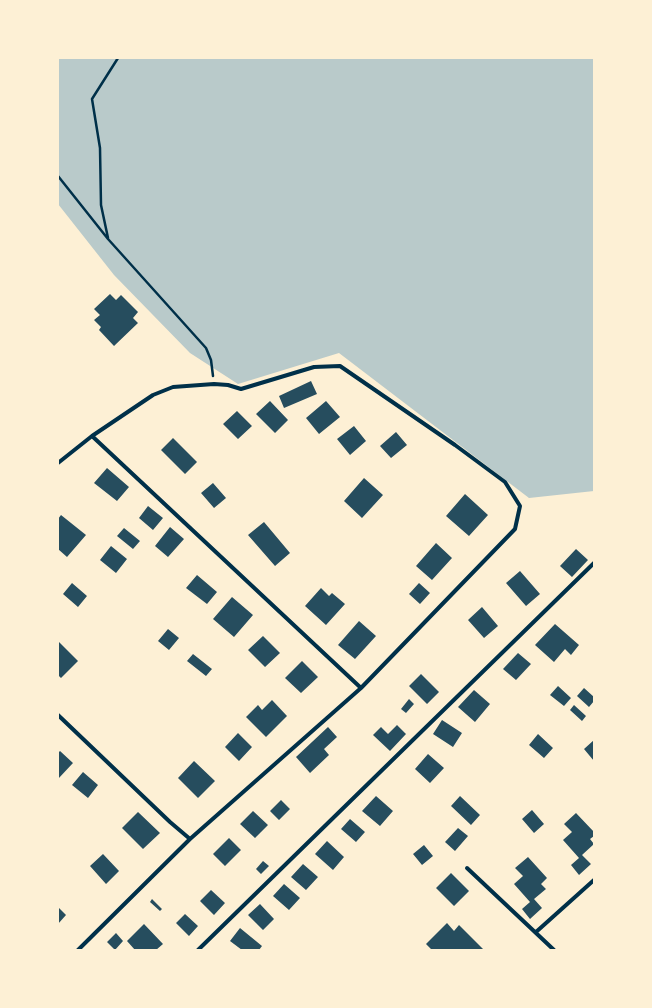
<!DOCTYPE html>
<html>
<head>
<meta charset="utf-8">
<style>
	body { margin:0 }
	#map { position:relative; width:652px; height:1008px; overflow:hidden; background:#fdf0d5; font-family:"Fira Sans",sans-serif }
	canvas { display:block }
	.frame { position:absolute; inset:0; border:59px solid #fdf0d5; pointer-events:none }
</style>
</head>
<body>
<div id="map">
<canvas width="652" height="1008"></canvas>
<div class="frame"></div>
</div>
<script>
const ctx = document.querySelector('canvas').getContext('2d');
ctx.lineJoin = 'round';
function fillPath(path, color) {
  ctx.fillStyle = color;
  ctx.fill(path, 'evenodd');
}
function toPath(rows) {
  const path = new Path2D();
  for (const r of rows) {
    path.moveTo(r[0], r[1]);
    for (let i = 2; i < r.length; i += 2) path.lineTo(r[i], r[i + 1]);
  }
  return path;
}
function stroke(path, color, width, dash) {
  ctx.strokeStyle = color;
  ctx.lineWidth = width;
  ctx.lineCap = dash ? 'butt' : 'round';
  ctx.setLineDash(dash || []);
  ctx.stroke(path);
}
const green = toPath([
	[58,58,594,58,594,491,529,498,339,353,238,384,190,353,114,275,58,204]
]);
const building = toPath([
	[110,294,116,300,121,295,138,312,133,318,138,323,114,346,99,330,101,327,94,320,100,315,94,309],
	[311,381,317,394,284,408,279,396],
	[270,401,288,420,275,433,256,414],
	[326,401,340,417,319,434,306,418],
	[237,411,252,426,238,439,223,424],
	[354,426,366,441,350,455,337,439],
	[396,432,407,445,391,458,380,446],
	[173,438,197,462,185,474,161,450],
	[107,468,129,487,117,501,94,483],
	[364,478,383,495,362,518,344,501],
	[213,483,226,498,214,508,201,493],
	[465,494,488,515,469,536,446,516],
	[148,506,163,518,153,530,139,518],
	[61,515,86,535,67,557,58,549,58,519],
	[264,522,290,553,275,566,248,535],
	[170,527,184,539,168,557,155,546],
	[124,528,140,541,133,549,117,536],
	[436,543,452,558,432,580,416,566],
	[111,546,127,559,116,573,100,560],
	[576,549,588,560,572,577,560,566],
	[520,571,540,594,526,606,506,583],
	[197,575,217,592,207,604,186,588],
	[72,583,87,596,78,607,63,594],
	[419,583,430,593,420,604,409,594],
	[321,588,329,596,332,593,345,604,326,625,305,606],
	[232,597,253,615,234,637,213,619],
	[482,607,498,626,484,638,468,620],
	[359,621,376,636,355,659,338,645],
	[555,624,579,645,571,655,565,649,554,662,535,645],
	[168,629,179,638,169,650,158,641],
	[263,636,280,653,265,667,248,650],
	[59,642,78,661,61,678,58,675],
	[518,653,531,664,516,680,503,669],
	[193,654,212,669,206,676,187,661],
	[302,661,318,677,301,693,285,678],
	[421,674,439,692,427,704,409,686],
	[558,686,571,698,564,706,550,695],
	[584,688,594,697,594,701,589,707,577,696],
	[474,690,490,704,475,722,458,707],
	[409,699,414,704,406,713,401,709],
	[272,700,287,716,266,737,246,717,258,705,262,710],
	[574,705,586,716,582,721,570,710],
	[442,720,462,733,453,747,433,734],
	[397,725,406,734,390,751,373,735,381,727,388,734],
	[328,727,337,737,324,749,329,755,310,773,296,757],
	[238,733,252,747,239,761,225,747],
	[538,734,553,748,544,758,529,745],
	[594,740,594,761,584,749],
	[60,751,73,763,58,779,58,753],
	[428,754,444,768,430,783,415,769],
	[194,761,215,781,198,798,178,778],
	[83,772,98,785,88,798,72,785],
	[376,796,393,811,380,826,362,811],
	[460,796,480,815,471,825,451,806],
	[281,800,290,809,279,820,270,811],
	[532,810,544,824,534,833,522,819],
	[253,811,268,825,255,838,240,824],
	[138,812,160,833,143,849,122,828],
	[576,813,594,832,594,836,590,839,594,844,582,855,591,864,579,875,571,865,579,858,563,840,572,832,564,824],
	[350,819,365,832,356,842,341,829],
	[458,828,468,836,455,851,445,842],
	[229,838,241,850,225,866,213,854],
	[327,841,344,857,333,870,315,854],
	[424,845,433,856,422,865,413,854],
	[103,854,119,871,106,884,90,866],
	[528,857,547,878,541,884,546,889,534,899,542,908,530,919,522,909,530,902,514,884,523,876,515,868],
	[263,861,269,866,261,874,256,869],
	[303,864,318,877,306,890,291,877],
	[451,873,469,891,454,906,436,888],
	[284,884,300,898,289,910,273,896],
	[211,890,225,903,214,915,200,901],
	[152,899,162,909,160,911,150,902],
	[260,904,274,919,263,930,248,915],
	[58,907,66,915,58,924],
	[185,914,198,926,189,936,176,923],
	[447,923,454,931,459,925,484,950,432,950,426,944],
	[144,924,163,944,156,950,135,950,127,941],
	[240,928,262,946,259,950,242,950,230,941],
	[116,933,123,941,115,950,107,942]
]);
const path = toPath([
	[58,176,108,239,206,348,211,360,213,376],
	[108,238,101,205,100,148,92,99,118,58]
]);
const minor = toPath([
	[92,436,361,688],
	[58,463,92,436,153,395,173,387,214,384,228,385,241,389,314,367,340,366,455,445,505,482,520,506,515,529,361,688,190,839,78,950],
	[58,715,170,822,190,839],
	[467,868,554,950],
	[536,932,594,880],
	[198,950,594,563]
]);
fillPath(green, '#b9caca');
fillPath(building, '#264d5e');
stroke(path, '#003049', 2.5);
stroke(minor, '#003049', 4);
</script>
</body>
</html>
